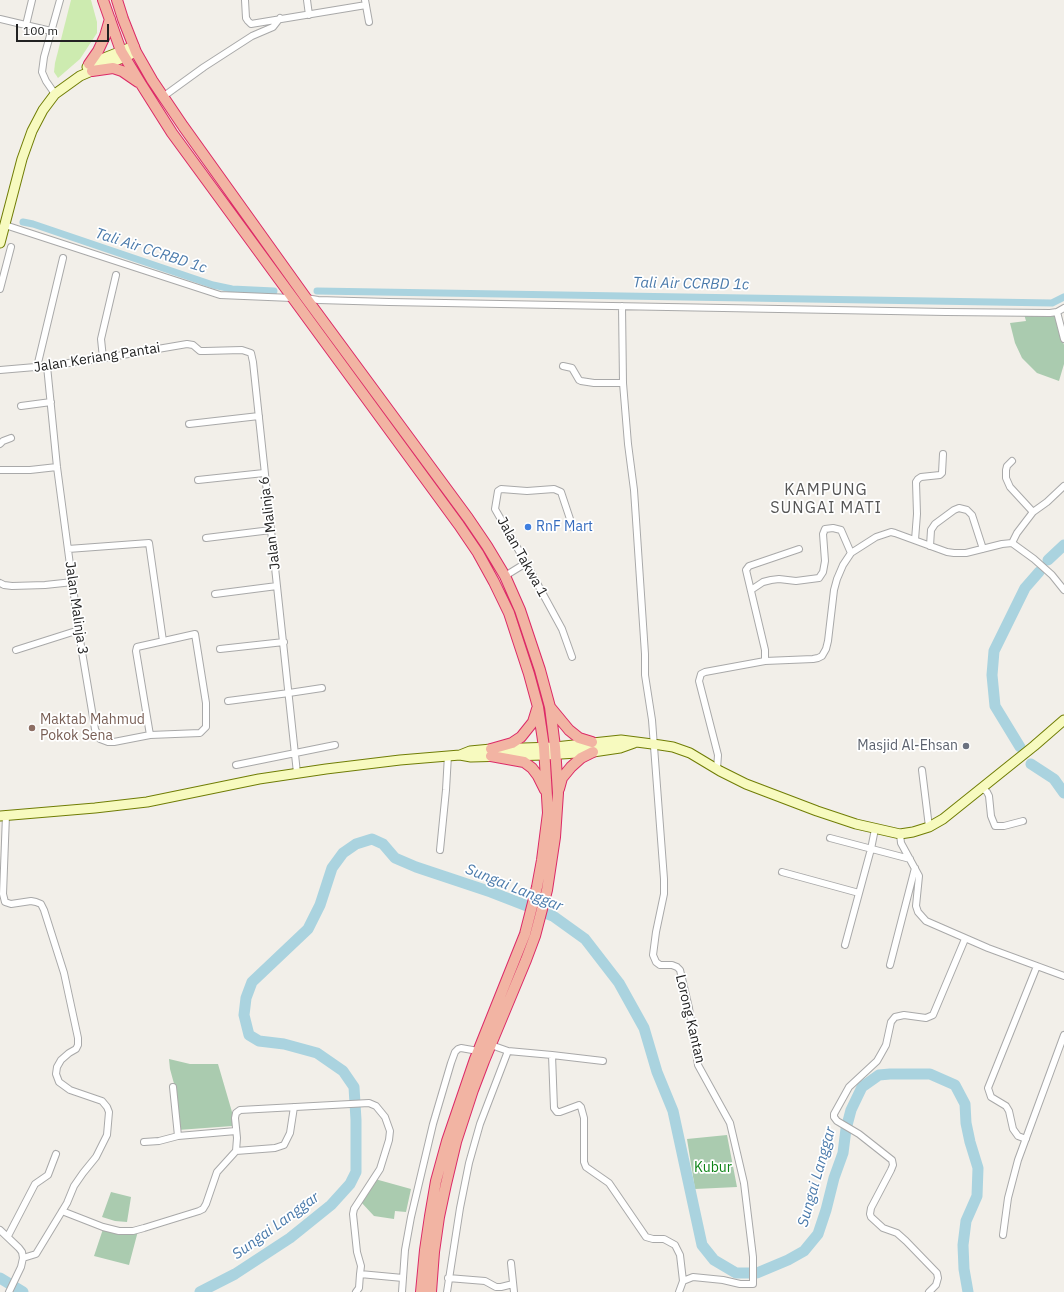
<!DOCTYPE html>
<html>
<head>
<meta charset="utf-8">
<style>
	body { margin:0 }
	#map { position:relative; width:1064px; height:1292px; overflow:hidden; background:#f2efe9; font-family:"IBM Plex Sans",sans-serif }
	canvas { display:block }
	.scale { position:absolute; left:16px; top:24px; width:93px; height:18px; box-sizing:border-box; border:2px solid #222; border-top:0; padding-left:5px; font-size:12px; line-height:14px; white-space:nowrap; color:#222; -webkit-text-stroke:3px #fff; paint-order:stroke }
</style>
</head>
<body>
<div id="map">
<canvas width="1064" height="1292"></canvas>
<div class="scale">100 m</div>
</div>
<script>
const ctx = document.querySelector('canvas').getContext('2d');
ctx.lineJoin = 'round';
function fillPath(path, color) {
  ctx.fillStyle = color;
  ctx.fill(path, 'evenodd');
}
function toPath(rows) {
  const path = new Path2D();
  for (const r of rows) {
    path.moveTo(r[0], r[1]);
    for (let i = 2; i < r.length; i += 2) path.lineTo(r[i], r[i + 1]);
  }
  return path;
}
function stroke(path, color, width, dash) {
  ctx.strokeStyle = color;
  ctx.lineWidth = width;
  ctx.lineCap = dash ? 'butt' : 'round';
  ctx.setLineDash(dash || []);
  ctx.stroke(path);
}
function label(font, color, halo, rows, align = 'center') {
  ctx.font = font + ' "IBM Plex Sans",sans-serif';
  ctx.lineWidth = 3.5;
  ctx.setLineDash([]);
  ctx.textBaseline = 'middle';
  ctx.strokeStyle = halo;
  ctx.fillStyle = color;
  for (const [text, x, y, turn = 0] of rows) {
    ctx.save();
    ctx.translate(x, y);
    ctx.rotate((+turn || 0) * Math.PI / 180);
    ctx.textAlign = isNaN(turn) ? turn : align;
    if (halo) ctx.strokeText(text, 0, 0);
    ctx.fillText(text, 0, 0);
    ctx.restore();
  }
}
const grass = toPath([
	[71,0,91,0,97,22,97,33,80,59,58,78,54,72,55,63]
]);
const cemetery = toPath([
	[1024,314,1055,314,1064,345,1064,364,1059,381,1037,373,1022,358,1015,343,1010,323,1026,321],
	[169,1059,190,1064,218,1064,232,1112,233,1123,232,1126,178,1130,176,1091,170,1069],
	[727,1135,737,1187,695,1189,687,1139],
	[375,1179,411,1189,406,1212,395,1211,394,1219,374,1216,360,1201],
	[111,1192,131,1197,127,1222,115,1221,102,1217],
	[104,1226,138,1231,129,1265,94,1256]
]);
const canal = toPath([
	[23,222,33,224,213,285,232,289,274,291],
	[317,291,1052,303,1064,297]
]);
const river = toPath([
	[1048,560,1064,545],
	[1020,747,995,706,992,675,994,651,1025,588,1039,572],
	[1031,764,1054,779,1064,793],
	[0,1278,23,1292],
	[200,1292,235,1274,290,1238,331,1205,350,1184,356,1172,356,1120,354,1087,343,1071,317,1053,284,1044,259,1041,249,1035,244,1015,246,998,252,982,308,929,320,905,332,868,343,853,356,844,372,839,383,844,395,858,416,867,491,892,553,916,585,939,619,983,644,1028,657,1072,673,1111,702,1245,714,1260,736,1273,757,1273,788,1260,804,1251,818,1234,826,1210,834,1178,843,1153,846,1129,851,1110,862,1087,879,1075,890,1074,930,1074,955,1085,965,1104,966,1123,970,1142,978,1168,977,1196,966,1221,963,1245,964,1269,968,1292]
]);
const minor = toPath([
	[245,0,246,18,248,21,251,24,366,5],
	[307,0,309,15],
	[365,0,369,22],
	[0,19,51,31],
	[26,25,32,0],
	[55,94,46,81,42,72,44,57,60,0],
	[164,96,204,67,252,36,273,27,280,18],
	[5,225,220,295,292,298],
	[0,289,11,247],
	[306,298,318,300,389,302,946,312,1050,313,1057,312,1064,308],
	[622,306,623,383,628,444,634,490,645,654,645,675,652,720,664,879,664,894,656,932,653,955,656,962,660,965,672,965,677,967,680,970,689,1008,698,1065,730,1123,744,1183,753,1257,753,1284,740,1284,723,1280,693,1277,683,1281,679,1292],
	[1057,312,1064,339],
	[103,358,101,339,116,275],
	[47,366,57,467,80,640,95,729,100,739,108,742,114,742,150,735,200,733,206,727,206,703,195,634,137,647,136,651,150,735],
	[563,366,572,368,579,380,581,381,594,383,623,383],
	[37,367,63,258],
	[0,370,47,366,105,358,187,344,193,345,200,351,205,351,242,350,251,353,253,362,297,773],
	[21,406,51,402],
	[189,424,259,416],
	[0,444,3,441,11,438],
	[1012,461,1007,466,1006,470,1006,478,1010,487,1033,512],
	[0,470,30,470,57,467],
	[198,480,264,473],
	[206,538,271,530],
	[915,540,917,514,916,482,918,479,921,477,940,475,942,473,943,454],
	[1012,543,1017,533,1033,512,1047,502,1064,486],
	[1012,543,1034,559,1052,575,1064,590],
	[930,546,931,530,935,524,954,510,959,508,967,510,972,515,983,549],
	[68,549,149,543,163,641],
	[505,576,526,563],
	[0,583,4,585,12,586,45,585,73,582],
	[751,590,763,582,771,580,779,579,796,581,819,578,823,572,825,561,823,534,825,529,833,528,841,530,851,553],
	[215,594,277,586],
	[220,649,284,642],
	[16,650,79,630],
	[572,657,562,629,526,563,495,509,498,491,501,489,527,491,554,489,561,492,573,528],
	[765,661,765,650,746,570,749,566,799,549],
	[228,701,289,693,322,688],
	[236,765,335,745],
	[717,769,718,755,699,681,701,674,705,672,765,661,813,659,818,658,822,656,826,649,828,641,834,590,837,579,843,565,851,553,876,537,891,532,895,533,947,552,954,553,966,553,1002,544,1012,543],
	[922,770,929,827],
	[982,788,987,792,989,796,991,816,995,826,1004,826,1023,821],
	[6,815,3,894,5,902,11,904,31,901,36,902,41,904,44,910,64,973,78,1038,78,1045,76,1049,69,1053,61,1060,57,1067,56,1074,59,1082,70,1090,102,1101,107,1107,109,1112,107,1135,96,1157,83,1173,74,1186,67,1203,36,1254,23,1258],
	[900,834,901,843,919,876,916,906,918,912,926,921,988,948,1064,976],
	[830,838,910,859],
	[440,850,446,790,448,755],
	[782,872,859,893],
	[845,945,871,849,875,829],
	[890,965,915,868],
	[491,1045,508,1051,552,1055,603,1061],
	[552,1055,554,1108,557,1112,560,1112,579,1105,581,1107,584,1118,584,1162,586,1167,609,1183,646,1237,653,1239,664,1239,675,1245,680,1255,683,1281],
	[173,1087,178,1136],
	[1026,1139,1018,1136,1013,1129,1009,1111,1006,1106,991,1097,988,1088,1037,966],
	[144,1142,159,1141,178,1136,236,1131],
	[236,1151,275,1148,284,1145,290,1133,294,1107],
	[62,1211,103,1227,119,1231,133,1231,144,1228,199,1211,203,1209,206,1204,217,1172,236,1151,237,1138,235,1118,236,1113,240,1110,369,1103,376,1106,385,1117,390,1131,389,1140,380,1169,354,1209,353,1214,357,1252,361,1266,360,1274,403,1278],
	[0,1230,19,1248,22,1252,23,1258,21,1267,9,1292],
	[1003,1235,1008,1198,1018,1160,1064,1035],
	[8,1236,35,1184,48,1175,56,1154],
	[511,1263,514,1292],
	[448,1278,485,1281,496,1287,501,1287,513,1284],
	[356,1292,359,1288,360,1274],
	[402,1292,405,1250,411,1217,433,1124,451,1063,455,1052,458,1049,461,1048,478,1051],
	[447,1292,460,1208,469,1163,480,1124,508,1051],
	[929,1292,936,1285,938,1278,937,1273,906,1241,897,1233,883,1228,871,1217,870,1214,871,1208,891,1170,893,1165,892,1160,859,1134,837,1121,834,1117,834,1114,849,1087,877,1061,881,1054,886,1045,891,1022,895,1017,904,1015,926,1018,933,1015,965,939]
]);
const secondary = toPath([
	[87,67,89,64,134,46],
	[0,243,22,159,32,131,43,110,55,94,80,76,136,52],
	[460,755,470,751,491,749,555,747,621,740,660,745,673,747,690,753,720,771,746,784,817,811,856,824,900,834,913,832,929,827,943,819,1034,746,1064,720],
	[0,816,95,808,147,802,259,779,326,769,400,760,460,755,471,757,545,755,593,752,620,748,634,743]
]);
const trunk = toPath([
	[103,0,121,51,141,84,172,133,459,525,478,553,494,582,509,613,529,674,538,707,544,747,548,813,542,860,537,887,525,934,475,1059,447,1141,436,1181,430,1216,425,1250,421,1292],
	[117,0,123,19,136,52,152,80,183,126,306,298,468,518,487,546,505,576,520,610,540,670,550,707,555,747,558,793,555,837,547,890,535,936,526,960,484,1061,473,1090,456,1142,446,1184,439,1217,434,1252,431,1292],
	[89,64,98,51,105,36,110,19],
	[92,71,113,68,122,71,138,82],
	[550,707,569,730,579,738,592,742],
	[491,749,512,743,521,737,533,722,537,709],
	[491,756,524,762,532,768,538,776,545,790],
	[559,789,562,778,571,767,581,758,593,752]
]);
const markers = [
	[528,527,4,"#3f7fe0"],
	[32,728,4,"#8d6e63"],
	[966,746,4,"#6b7280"]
];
const streetNames = [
	["Jalan Keriang Pantai",97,358,-9],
	["Jalan Malinja 6",270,523,-97],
	["Jalan Takwa 1",522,557,61],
	["Jalan Malinja 3",76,608,82],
	["Lorong Kantan",690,1019,77]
];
const shopNames = [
	["RnF Mart",536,527]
];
const educationNames = [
	["Maktab Mahmud",40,720],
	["Pokok Sena",40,736]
];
const worshipNames = [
	["Masjid Al-Ehsan",958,746]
];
const parkNames = [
	["Kubur",713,1168]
];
const waterNames = [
	["Tali Air CCRBD 1c",151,251,18],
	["Tali Air CCRBD 1c",691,284,1],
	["Sungai Langgar",514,888,22],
	["Sungai Langgar",817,1177,-74],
	["Sungai Langgar",276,1226,-36]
];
const quarterNames = [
	["KAMPUNG",826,490],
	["SUNGAI MATI",826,508]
];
fillPath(grass, '#cdebb0');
fillPath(cemetery, '#aacbaf');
stroke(canal, '#aad3df', 7);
stroke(river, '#aad3df', 11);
stroke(minor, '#a9a9a9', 8);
stroke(secondary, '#707d05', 11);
stroke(trunk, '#dc2a67', 12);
stroke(minor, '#fff', 6);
stroke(secondary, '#f7fabf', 9);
stroke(trunk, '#f2b4a3', 10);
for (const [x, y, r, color] of markers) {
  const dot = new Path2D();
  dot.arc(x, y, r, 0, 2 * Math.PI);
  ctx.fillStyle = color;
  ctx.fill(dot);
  stroke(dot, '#fff', 1.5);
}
label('14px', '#222', '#fff', streetNames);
label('14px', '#366cbe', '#fff', shopNames, 'left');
label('14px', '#785e54', '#fff', educationNames, 'left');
label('14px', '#5b616d', '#fff', worshipNames, 'right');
label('14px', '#0c8416', '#fff', parkNames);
label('italic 15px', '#4a7aab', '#fff', waterNames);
ctx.letterSpacing = '1px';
label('16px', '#555', '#fff', quarterNames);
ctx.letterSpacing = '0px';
</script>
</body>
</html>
